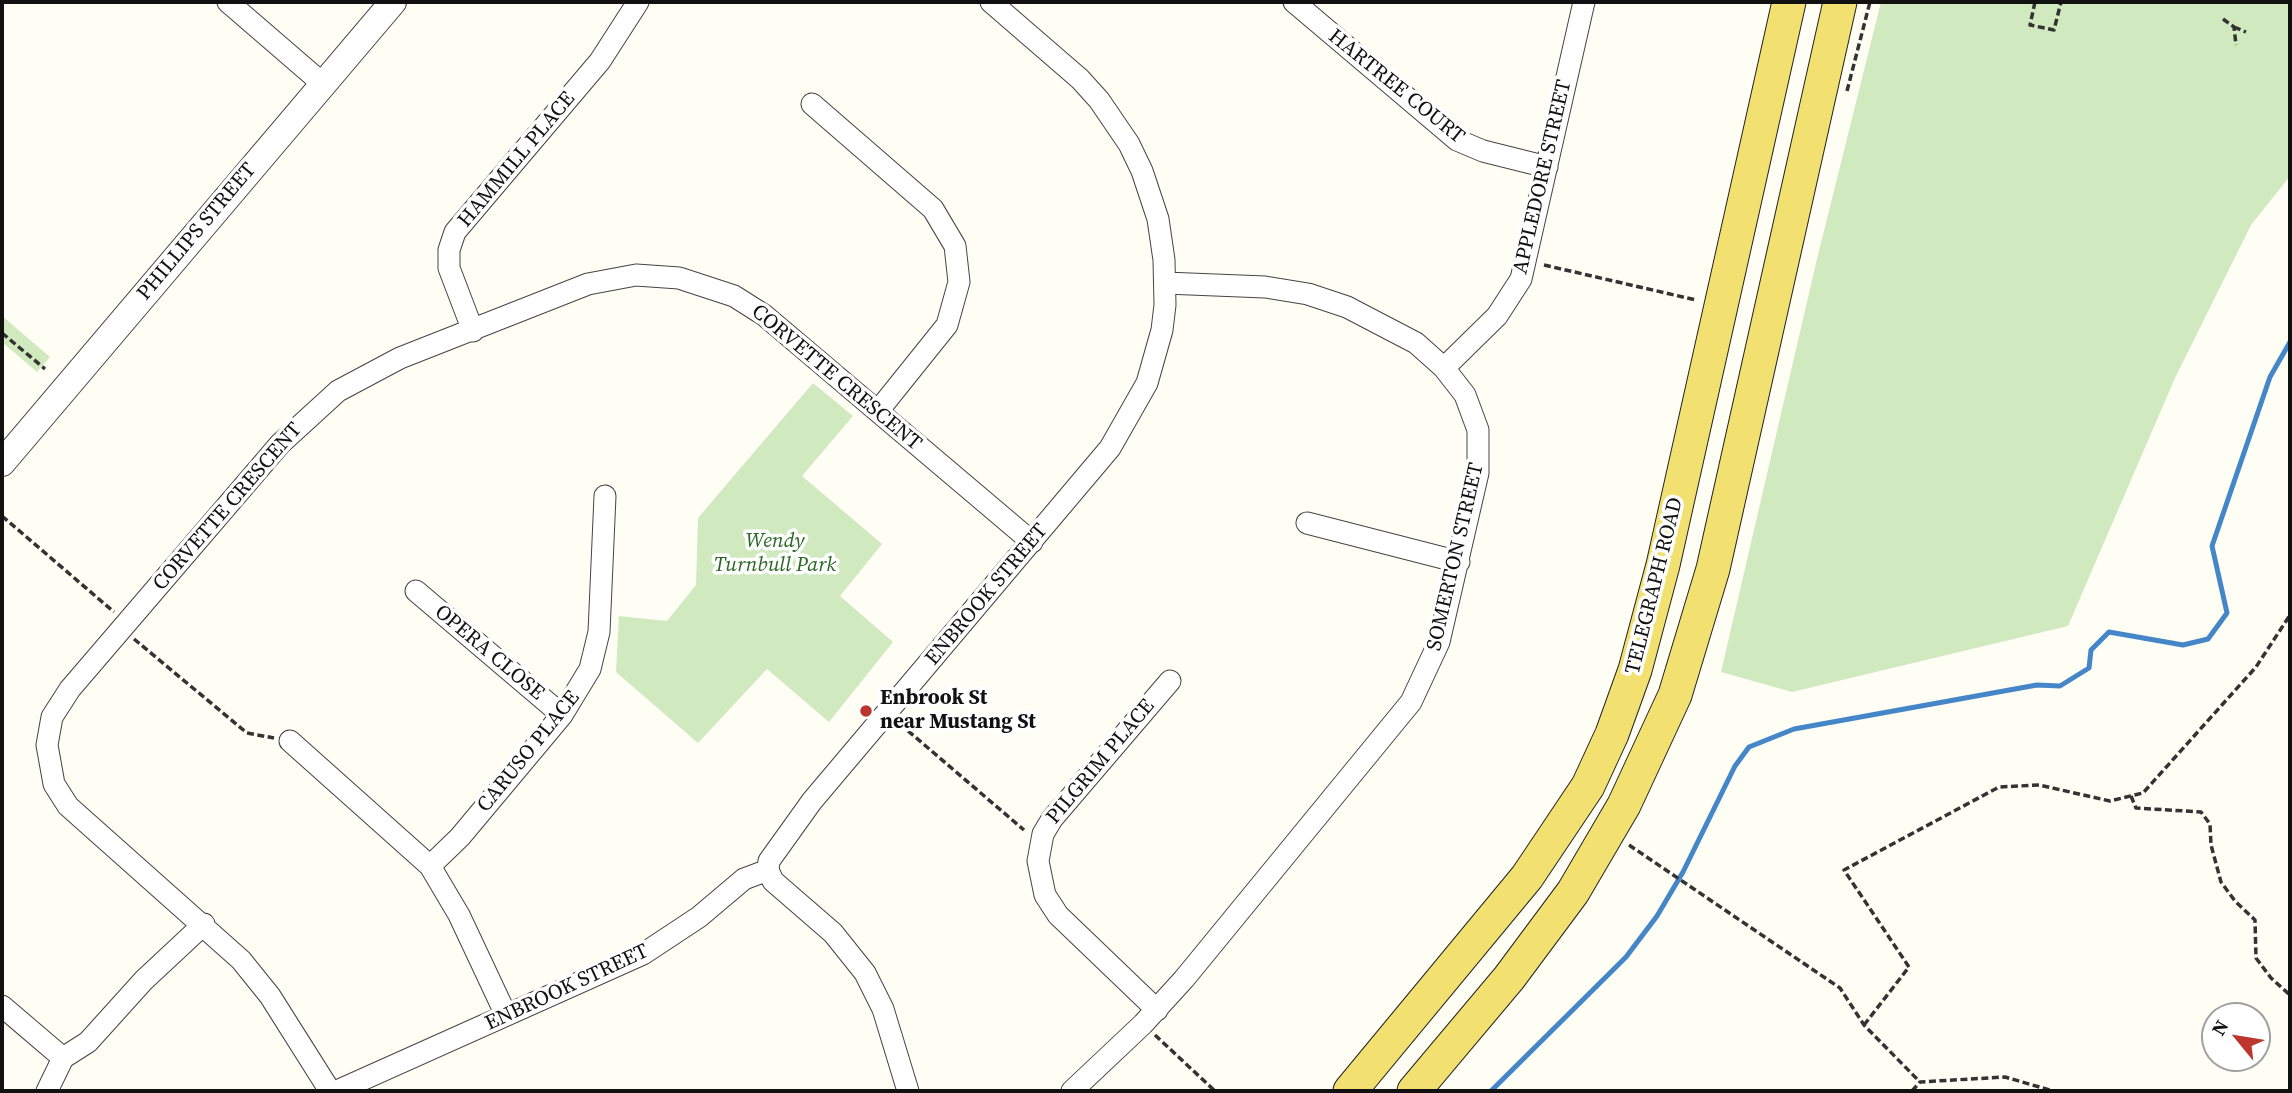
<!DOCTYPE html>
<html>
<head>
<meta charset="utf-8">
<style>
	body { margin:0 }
	#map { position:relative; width:2292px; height:1093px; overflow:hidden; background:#fefef5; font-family:"Source Serif 4",serif }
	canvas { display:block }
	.frame { position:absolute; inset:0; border:4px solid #111; pointer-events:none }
	.north { position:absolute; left:2201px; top:1002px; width:70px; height:70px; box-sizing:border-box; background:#fff; border:2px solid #a0a0a0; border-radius:50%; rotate:300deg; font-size:19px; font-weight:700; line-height:28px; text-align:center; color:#111 }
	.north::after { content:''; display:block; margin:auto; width:24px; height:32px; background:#bc362d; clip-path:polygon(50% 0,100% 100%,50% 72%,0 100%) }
</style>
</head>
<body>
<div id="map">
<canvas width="2292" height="1093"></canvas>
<div class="frame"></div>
<div class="north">N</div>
</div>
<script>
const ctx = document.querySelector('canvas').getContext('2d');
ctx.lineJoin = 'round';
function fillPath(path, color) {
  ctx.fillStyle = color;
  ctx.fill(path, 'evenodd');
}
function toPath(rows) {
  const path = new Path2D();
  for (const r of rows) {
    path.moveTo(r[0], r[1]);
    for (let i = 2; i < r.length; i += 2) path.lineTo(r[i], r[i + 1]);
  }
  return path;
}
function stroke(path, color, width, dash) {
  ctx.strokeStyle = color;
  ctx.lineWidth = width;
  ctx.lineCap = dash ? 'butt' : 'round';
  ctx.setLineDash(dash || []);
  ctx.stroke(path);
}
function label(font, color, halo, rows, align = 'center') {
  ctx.font = font + ' "Source Serif 4",serif';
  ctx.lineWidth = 7;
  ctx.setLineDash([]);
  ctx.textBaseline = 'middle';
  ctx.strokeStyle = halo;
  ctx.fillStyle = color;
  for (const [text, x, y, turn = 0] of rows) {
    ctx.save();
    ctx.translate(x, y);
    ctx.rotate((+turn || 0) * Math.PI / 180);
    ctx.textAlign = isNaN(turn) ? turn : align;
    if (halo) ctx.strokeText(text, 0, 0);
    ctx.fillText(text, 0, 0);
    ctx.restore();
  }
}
const green = toPath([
	[1881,2,2290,2,2290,176,2251,225,2175,378,2068,626,1792,692,1721,672,1817,259],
	[2,316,50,357,37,372,2,342],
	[813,383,853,416,802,476,882,544,840,596,893,642,829,722,767,669,698,743,616,672,619,616,667,621,696,585,698,518]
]);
const stream = toPath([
	[1491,1091,1626,957,1657,916,1683,872,1735,766,1749,747,1794,729,2037,685,2060,686,2089,668,2091,650,2109,632,2183,645,2208,639,2227,613,2212,546,2270,377,2290,342]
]);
const path = toPath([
	[2035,2,2030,25,2054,30,2061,2],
	[2223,19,2234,27,2236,45],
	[2234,27,2246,32],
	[1847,91,1870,2],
	[1544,265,1696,300],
	[2,333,45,369],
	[2,516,114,612],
	[134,639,247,733,274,738],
	[900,724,1024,830],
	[2131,796,2136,808,2201,812,2210,824,2211,845,2221,882,2235,901,2255,920,2256,958,2271,978,2290,995],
	[1629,845,1840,988,1864,1025,1920,1082],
	[1864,1025,1909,967,1844,870,1999,787,2039,785,2110,801,2143,793,2256,667,2290,615],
	[1155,1035,1215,1091],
	[1912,1091,1920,1082,2005,1077,2053,1091]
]);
const minor = toPath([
	[228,2,323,84],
	[1294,2,1457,140,1483,151,1547,167],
	[812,104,933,209,955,246,959,282,947,325,878,411],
	[473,331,449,268,449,250,455,232,600,61,638,2],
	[1444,368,1497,316,1521,279,1584,2],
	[1307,523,1459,562],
	[416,591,562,715],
	[290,741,430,866,459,915,506,1015],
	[430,866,460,837,562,715,590,669,599,632,605,496],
	[2,1006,63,1058],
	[1157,1010,1058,915,1045,895,1038,861,1043,834,1052,819,1170,681],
	[47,1091,63,1058,88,1042,144,980,204,924],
	[330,1091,270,996,241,960,68,806,54,784,47,745,52,717,70,689,280,444,338,391,400,358,588,284,636,275,679,278,734,296,764,315,1032,542],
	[337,1091,643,954,699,917,744,879,768,870],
	[908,1091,883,1009,865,973,833,933,773,881,768,870,769,861,812,801,1110,448,1147,383,1162,330,1165,305,1164,260,1158,219,1142,171,1129,144,1099,100,1080,79,991,2],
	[1072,1091,1143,1024,1184,979,1411,702,1439,642,1478,473,1478,430,1465,395,1444,368,1416,343,1347,307,1308,294,1265,287,1165,283]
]);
const tertiary = toPath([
	[2,463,393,2]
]);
const primary = toPath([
	[1350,1091,1527,877,1588,786,1612,734,1635,670,1663,565,1789,2],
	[1414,1091,1509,978,1573,892,1624,805,1675,695,1713,569,1840,2]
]);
const markers = [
	[866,711,7,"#bc362d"]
];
const streetNames = [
	["HARTREE COURT",1396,87,39],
	["HAMMILL PLACE",517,160,-50],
	["APPLEDORE STREET",1543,177,-77],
	["PHILLIPS STREET",197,232,-50],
	["CORVETTE CRESCENT",836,378,40],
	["CORVETTE CRESCENT",228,507,-49],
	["SOMERTON STREET",1456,557,-77],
	["TELEGRAPH ROAD",1655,586,-76],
	["ENBROOK STREET",987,595,-50],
	["OPERA CLOSE",489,653,40],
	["CARUSO PLACE",529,752,-51],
	["PILGRIM PLACE",1101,762,-50],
	["ENBROOK STREET",567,988,-25]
];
const parkNames = [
	["Wendy",775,542],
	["Turnbull Park",775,566]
];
const poiNames = [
	["Enbrook St",880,699],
	["near Mustang St",880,723]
];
fillPath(green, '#d0e9bf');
stroke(stream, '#4586c8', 5);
stroke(minor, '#444', 23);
stroke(tertiary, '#444', 28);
stroke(primary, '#222', 35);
stroke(path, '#333', 3.5, [7, 3.5]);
stroke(minor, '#fff', 21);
stroke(tertiary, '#fff', 26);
stroke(primary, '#f2e171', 33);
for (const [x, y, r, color] of markers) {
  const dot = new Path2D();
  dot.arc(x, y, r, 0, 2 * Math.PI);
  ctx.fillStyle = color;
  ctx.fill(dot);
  stroke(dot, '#fff', 2.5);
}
label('21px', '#111', '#fff', streetNames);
label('italic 21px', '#296722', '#fff', parkNames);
label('bold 21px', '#111', '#fff', poiNames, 'left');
</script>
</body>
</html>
